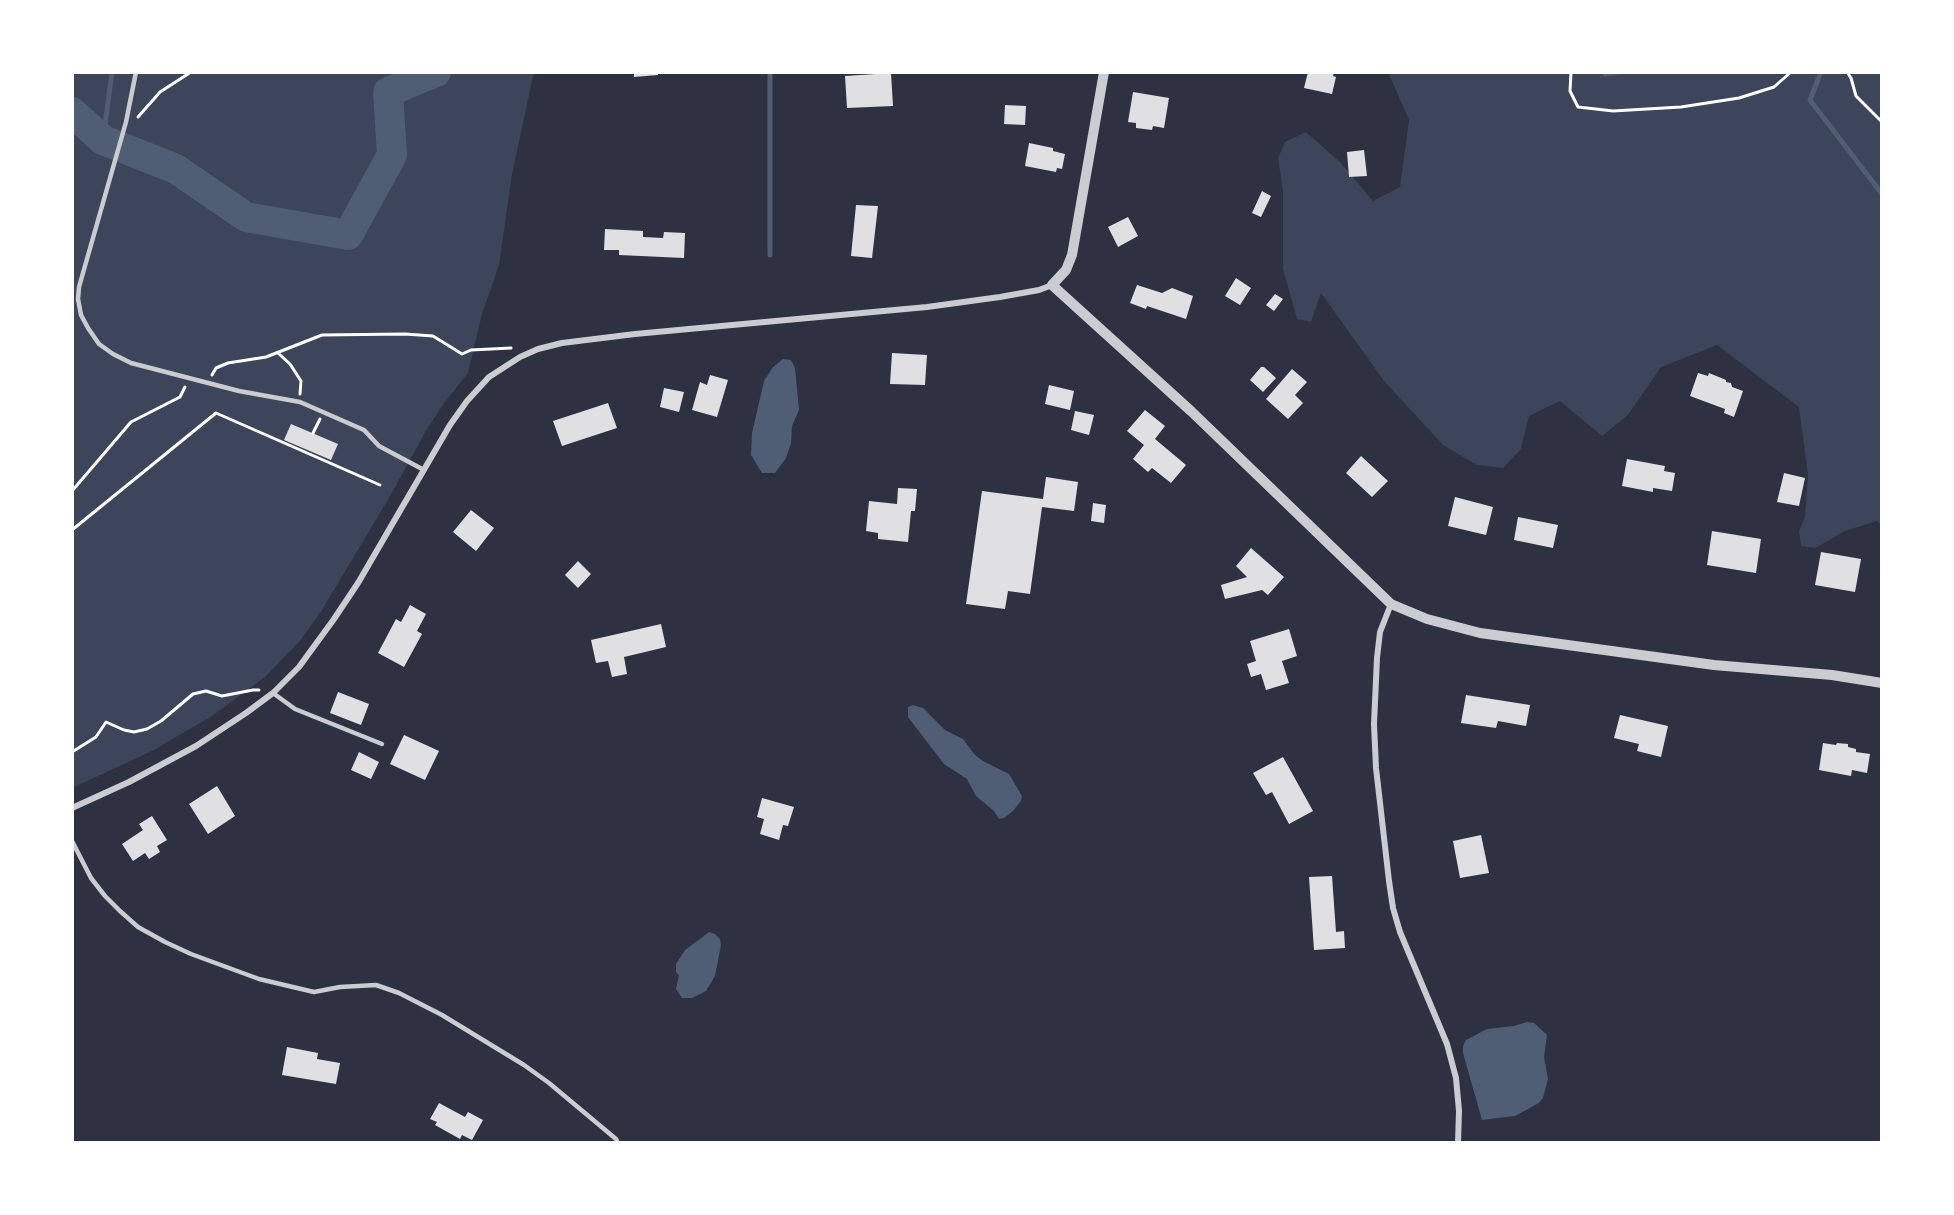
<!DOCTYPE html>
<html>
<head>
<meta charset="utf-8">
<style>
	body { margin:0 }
	#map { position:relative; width:1954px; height:1215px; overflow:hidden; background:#2d3142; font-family:Signika,sans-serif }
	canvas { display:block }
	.frame { position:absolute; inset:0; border:74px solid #fff; pointer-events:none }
</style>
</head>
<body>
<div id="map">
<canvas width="1954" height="1215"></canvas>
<div class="frame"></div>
</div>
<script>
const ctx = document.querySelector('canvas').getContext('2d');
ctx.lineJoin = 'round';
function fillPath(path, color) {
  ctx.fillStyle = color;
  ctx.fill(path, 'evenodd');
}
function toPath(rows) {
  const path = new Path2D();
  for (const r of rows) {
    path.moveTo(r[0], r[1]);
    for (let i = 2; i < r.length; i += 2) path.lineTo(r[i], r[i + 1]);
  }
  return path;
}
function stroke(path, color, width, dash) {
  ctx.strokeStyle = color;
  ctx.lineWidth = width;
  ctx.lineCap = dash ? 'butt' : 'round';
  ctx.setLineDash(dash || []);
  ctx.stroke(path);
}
const green = toPath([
	[72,72,534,72,512,174,499,265,482,314,468,373,445,402,427,429,389,498,322,610,300,641,265,677,212,716,152,751,72,788],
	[1388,72,1882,72,1882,526,1877,521,1845,531,1815,548,1801,546,1799,531,1805,517,1808,475,1799,407,1717,345,1661,367,1628,415,1602,436,1560,401,1529,416,1521,449,1503,468,1477,465,1443,445,1384,381,1321,293,1311,322,1297,319,1283,269,1283,190,1278,158,1285,142,1306,132,1340,162,1373,201,1400,187,1409,120]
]);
const water = toPath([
	[783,359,791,360,795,368,799,410,792,426,791,443,786,458,775,473,762,473,751,455,752,433,764,381,773,367],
	[913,705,923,708,945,730,963,739,975,755,983,761,1009,774,1022,796,1021,801,1012,812,1004,818,999,819,994,811,976,796,967,779,944,764,908,717,908,707],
	[709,932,715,934,720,939,721,945,715,976,706,991,692,998,682,998,676,989,679,975,676,972,676,964,685,950],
	[1527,1022,1534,1023,1547,1035,1544,1057,1548,1079,1543,1098,1539,1103,1515,1116,1482,1120,1463,1053,1463,1046,1466,1040,1487,1029,1514,1026]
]);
const stream = toPath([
	[1821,72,1810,100,1882,194],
	[1605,74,1620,72],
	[103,140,112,72],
	[770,255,770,72]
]);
const river = toPath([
	[72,112,103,140,176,169,246,217,348,235,392,155,388,92,436,72]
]);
const building = toPath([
	[634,72,658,72,658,75,634,77],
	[1308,72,1334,72,1333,76,1336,77,1332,94,1304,88],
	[891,73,893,106,847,108,845,76],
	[1133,92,1169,98,1164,128,1153,126,1152,130,1136,128,1136,123,1128,122],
	[1005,105,1026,106,1025,125,1004,124],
	[1029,143,1053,148,1053,151,1065,154,1062,169,1057,168,1056,172,1025,166],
	[1364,150,1367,176,1349,177,1347,152],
	[1262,191,1271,196,1261,217,1252,213],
	[856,205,878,206,872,258,851,256],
	[1128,217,1138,236,1118,247,1108,227],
	[605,229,643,231,643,237,663,238,664,232,685,233,684,258,619,255,619,250,604,250],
	[1236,278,1251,288,1240,305,1225,296],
	[1137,285,1162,293,1172,288,1193,296,1186,319,1147,306,1146,309,1130,303],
	[1275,294,1283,299,1274,311,1266,305],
	[892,353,927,355,925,385,890,384],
	[1261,367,1264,367,1276,378,1263,392,1250,380],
	[1292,369,1307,382,1295,395,1303,403,1288,419,1266,399],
	[1698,373,1708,376,1709,373,1726,380,1726,382,1731,383,1732,387,1743,391,1734,417,1724,413,1725,409,1690,396],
	[710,375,728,380,717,417,692,410,700,382,707,385],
	[1049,385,1074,391,1070,410,1045,404],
	[664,388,684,392,679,412,660,407],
	[608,403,617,428,562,446,553,421],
	[1145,410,1165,426,1155,439,1186,465,1171,483,1152,468,1148,472,1133,459,1144,445,1127,431],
	[1075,411,1094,415,1089,435,1071,430],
	[291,424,338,444,331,460,284,440],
	[1361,456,1388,481,1372,497,1346,473],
	[1627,459,1665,466,1664,471,1675,473,1672,491,1653,488,1653,492,1622,486],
	[1784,473,1805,478,1799,506,1777,502],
	[1046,477,1078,482,1074,511,1042,507,1030,594,1008,591,1005,609,966,604,982,491,1043,499],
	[898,488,917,489,915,511,911,511,908,542,878,539,878,533,866,531,869,501,897,504],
	[1455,497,1493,507,1486,535,1448,526],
	[1093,503,1106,505,1104,523,1091,521],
	[471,510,494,528,476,551,453,532],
	[1518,517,1558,525,1553,548,1514,540],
	[1712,531,1761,539,1756,573,1707,565],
	[1251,548,1284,577,1268,595,1262,590,1225,599,1221,585,1247,577,1236,566],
	[1821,552,1861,559,1855,592,1815,585],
	[578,561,591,574,578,588,565,575],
	[410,605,426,614,417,631,422,634,404,667,378,653,396,619,401,622],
	[661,624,666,647,624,657,627,674,612,677,608,661,596,663,591,640],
	[1289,629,1297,656,1282,661,1289,683,1266,690,1261,674,1251,677,1247,664,1256,661,1250,641],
	[338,692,369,704,361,725,330,713],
	[1466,695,1530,705,1526,726,1498,721,1496,728,1461,723],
	[1620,715,1668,726,1661,757,1637,751,1639,744,1614,738],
	[404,735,439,751,425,780,390,764],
	[1823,743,1836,745,1837,743,1848,744,1848,747,1856,749,1856,752,1870,754,1867,773,1852,770,1851,776,1819,770],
	[359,752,379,762,371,779,351,770],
	[1283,757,1313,811,1289,824,1272,792,1266,795,1253,773],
	[217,786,235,816,208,834,189,804],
	[762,798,794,807,788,826,783,825,779,840,760,834,764,819,757,817],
	[152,816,167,840,157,846,160,852,149,859,145,853,133,861,122,844,143,830,139,824],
	[1481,835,1489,873,1460,878,1453,841],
	[1332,876,1336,932,1344,931,1345,948,1314,950,1309,877],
	[287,1047,318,1053,317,1059,340,1063,336,1084,282,1075],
	[439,1103,465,1117,468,1112,483,1120,472,1140,462,1135,460,1139,435,1125,437,1122,430,1119]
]);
const path = toPath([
	[1571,72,1570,91,1578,107,1613,111,1681,107,1739,98,1774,87,1791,72],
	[1847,72,1851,78,1856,96,1882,122],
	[138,117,160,92,191,72],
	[278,353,290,364,301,381,300,394],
	[212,375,216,368,228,363,266,357,322,335,405,334,433,336,462,354,471,350,511,348],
	[313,433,320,419],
	[72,491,131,422,180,397,185,387],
	[72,530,216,413,380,485],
	[72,752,96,737,106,722,124,730,134,732,147,729,161,721,193,694,206,691,222,696,253,690,259,690]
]);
const service = toPath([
	[136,72,126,122,79,287,78,299,81,315,88,328,99,344,113,354,131,363,239,391,300,402,364,430,379,446,424,470],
	[273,693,295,709,382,744],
	[72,841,91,878,105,896,120,911,138,927,165,942,191,954,259,979,314,992,340,987,376,985,399,993,442,1015,524,1065,549,1083,616,1139,618,1143]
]);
const minor = toPath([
	[1391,604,1380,632,1377,658,1374,724,1376,768,1389,881,1393,908,1400,932,1447,1044,1456,1078,1459,1111,1458,1143],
	[72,808,129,782,196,746,246,713,273,693,299,667,334,619,358,583,450,425,467,401,489,377,520,357,538,349,562,343,635,334,927,307,1000,297,1039,290,1052,285]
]);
const tertiary = toPath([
	[1104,72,1072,255,1066,270,1052,285,1192,412,1391,604,1427,619,1480,633,1714,665,1832,675,1882,683]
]);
fillPath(green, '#3c4559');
fillPath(water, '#4f5d75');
stroke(stream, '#4f5d75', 5);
stroke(river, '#4f5d75', 30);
fillPath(building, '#e0e0e3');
stroke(path, '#fff', 3);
stroke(service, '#caccd0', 4.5);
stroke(minor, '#caccd0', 6);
stroke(tertiary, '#caccd0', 10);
</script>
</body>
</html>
